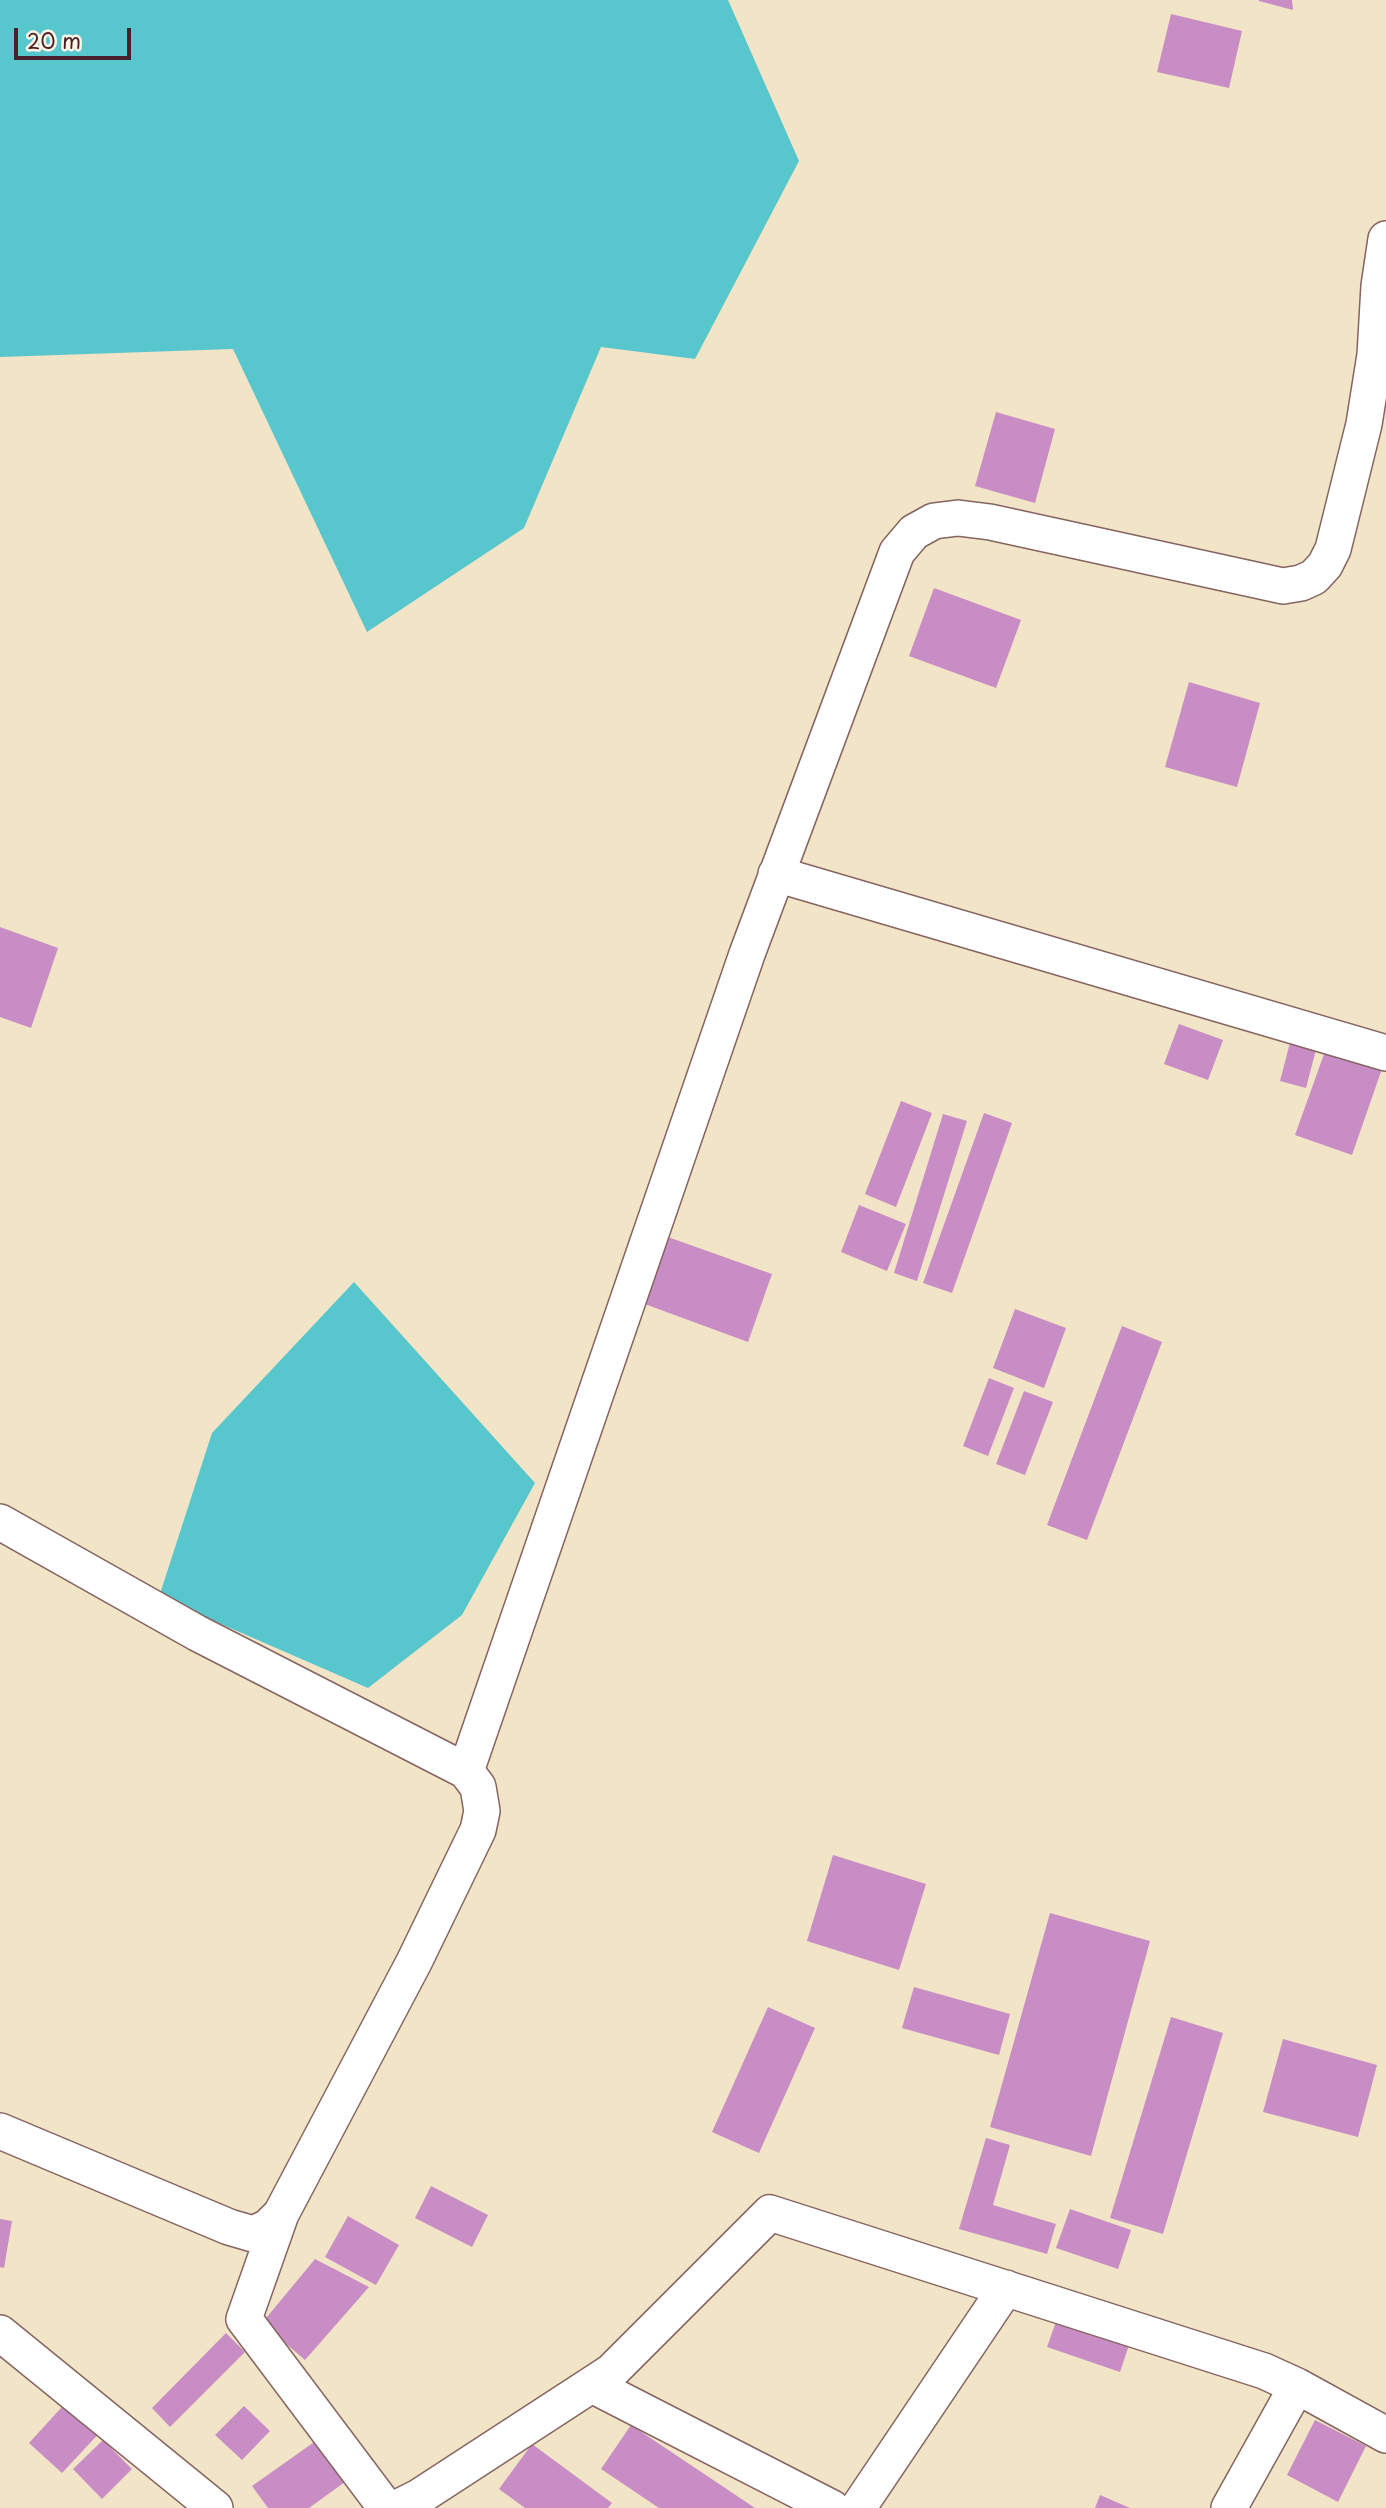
<!DOCTYPE html>
<html>
<head>
<meta charset="utf-8">
<style>
	body { margin:0 }
	#map { position:relative; width:1386px; height:2508px; overflow:hidden; background:#f2e4c6; font-family:"Playpen Sans",sans-serif }
	canvas { display:block }
	.scale { position:absolute; left:14px; top:28px; width:117px; height:32px; box-sizing:border-box; border:4px solid #4a1f2b; border-top:0; padding-left:9px; font-size:21px; line-height:24px; white-space:nowrap; color:#4a1f2b; -webkit-text-stroke:5px #fcf5e5; paint-order:stroke }
</style>
</head>
<body>
<div id="map">
<canvas width="1386" height="2508"></canvas>
<div class="scale">20 m</div>
</div>
<script>
const ctx = document.querySelector('canvas').getContext('2d');
ctx.lineJoin = 'round';
function fillPath(path, color) {
  ctx.fillStyle = color;
  ctx.fill(path, 'evenodd');
}
function toPath(rows) {
  const path = new Path2D();
  for (const r of rows) {
    path.moveTo(r[0], r[1]);
    for (let i = 2; i < r.length; i += 2) path.lineTo(r[i], r[i + 1]);
  }
  return path;
}
function stroke(path, color, width, dash) {
  ctx.strokeStyle = color;
  ctx.lineWidth = width;
  ctx.lineCap = dash ? 'butt' : 'round';
  ctx.setLineDash(dash || []);
  ctx.stroke(path);
}
const water = toPath([
	[0,0,728,0,799,161,695,359,601,347,524,528,367,632,233,349,0,357],
	[354,1282,535,1483,462,1615,368,1688,159,1597,212,1433]
]);
const building = toPath([
	[1259,0,1292,0,1293,10,1259,1],
	[1171,14,1242,31,1229,88,1157,72],
	[996,412,1055,429,1035,503,975,486],
	[934,588,1021,620,996,688,909,656],
	[1189,682,1260,703,1237,787,1165,767],
	[0,927,58,948,31,1028,0,1017],
	[1179,1024,1223,1040,1208,1080,1164,1064],
	[1292,1035,1318,1042,1306,1088,1280,1081],
	[1328,1043,1384,1063,1352,1155,1295,1135],
	[901,1101,932,1113,896,1207,865,1194],
	[984,1113,1012,1123,952,1293,923,1283],
	[943,1114,967,1121,917,1281,894,1273],
	[859,1205,906,1224,887,1271,841,1252],
	[665,1236,772,1274,748,1342,642,1303],
	[1015,1309,1066,1328,1044,1388,993,1368],
	[1122,1326,1162,1342,1087,1540,1047,1525],
	[989,1378,1014,1388,988,1456,963,1446],
	[1024,1391,1053,1402,1025,1475,996,1464],
	[833,1855,926,1884,899,1970,807,1941],
	[1050,1913,1150,1941,1091,2156,990,2127],
	[914,1987,1010,2014,999,2055,902,2028],
	[768,2007,815,2028,759,2153,712,2132],
	[1171,2017,1223,2033,1163,2234,1110,2218],
	[1283,2039,1377,2065,1358,2137,1263,2112],
	[986,2138,1010,2145,993,2205,1056,2224,1047,2254,959,2229],
	[431,2186,488,2215,472,2247,415,2218],
	[1070,2209,1131,2230,1118,2269,1056,2248],
	[348,2216,399,2245,376,2285,325,2257],
	[0,2219,12,2221,4,2268,0,2267],
	[315,2259,369,2287,305,2360,262,2323],
	[1058,2316,1130,2342,1120,2372,1047,2347],
	[226,2333,245,2352,170,2427,152,2408],
	[71,2397,104,2428,62,2473,29,2443],
	[244,2406,270,2431,242,2460,215,2435],
	[1315,2420,1366,2446,1338,2502,1287,2475],
	[631,2425,755,2508,659,2508,601,2469],
	[327,2433,356,2474,309,2508,268,2508,252,2486],
	[103,2440,132,2469,102,2499,73,2469],
	[532,2444,612,2503,608,2508,525,2508,499,2489],
	[1100,2495,1130,2508,1095,2508]
]);
const minor = toPath([
	[776,874,1386,1053],
	[0,1522,197,1633,466,1771,478,1787,482,1811,478,1830,414,1962,281,2214,268,2227,253,2234,229,2227,0,2131],
	[466,1771,747,954,897,552,914,532,934,521,958,518,990,522,1283,586,1301,583,1314,577,1325,565,1333,549,1364,424,1375,355,1379,286,1386,239],
	[281,2214,244,2319,386,2508],
	[0,2333,215,2508],
	[592,2385,832,2508],
	[397,2508,419,2497,611,2372,770,2213,1264,2371,1297,2386,1386,2435],
	[858,2508,1006,2288],
	[1229,2508,1297,2386]
]);
fillPath(water, '#58c6cd');
fillPath(building, '#c98dc5');
stroke(minor, '#856461', 38);
stroke(minor, '#fff', 35);
</script>
</body>
</html>
